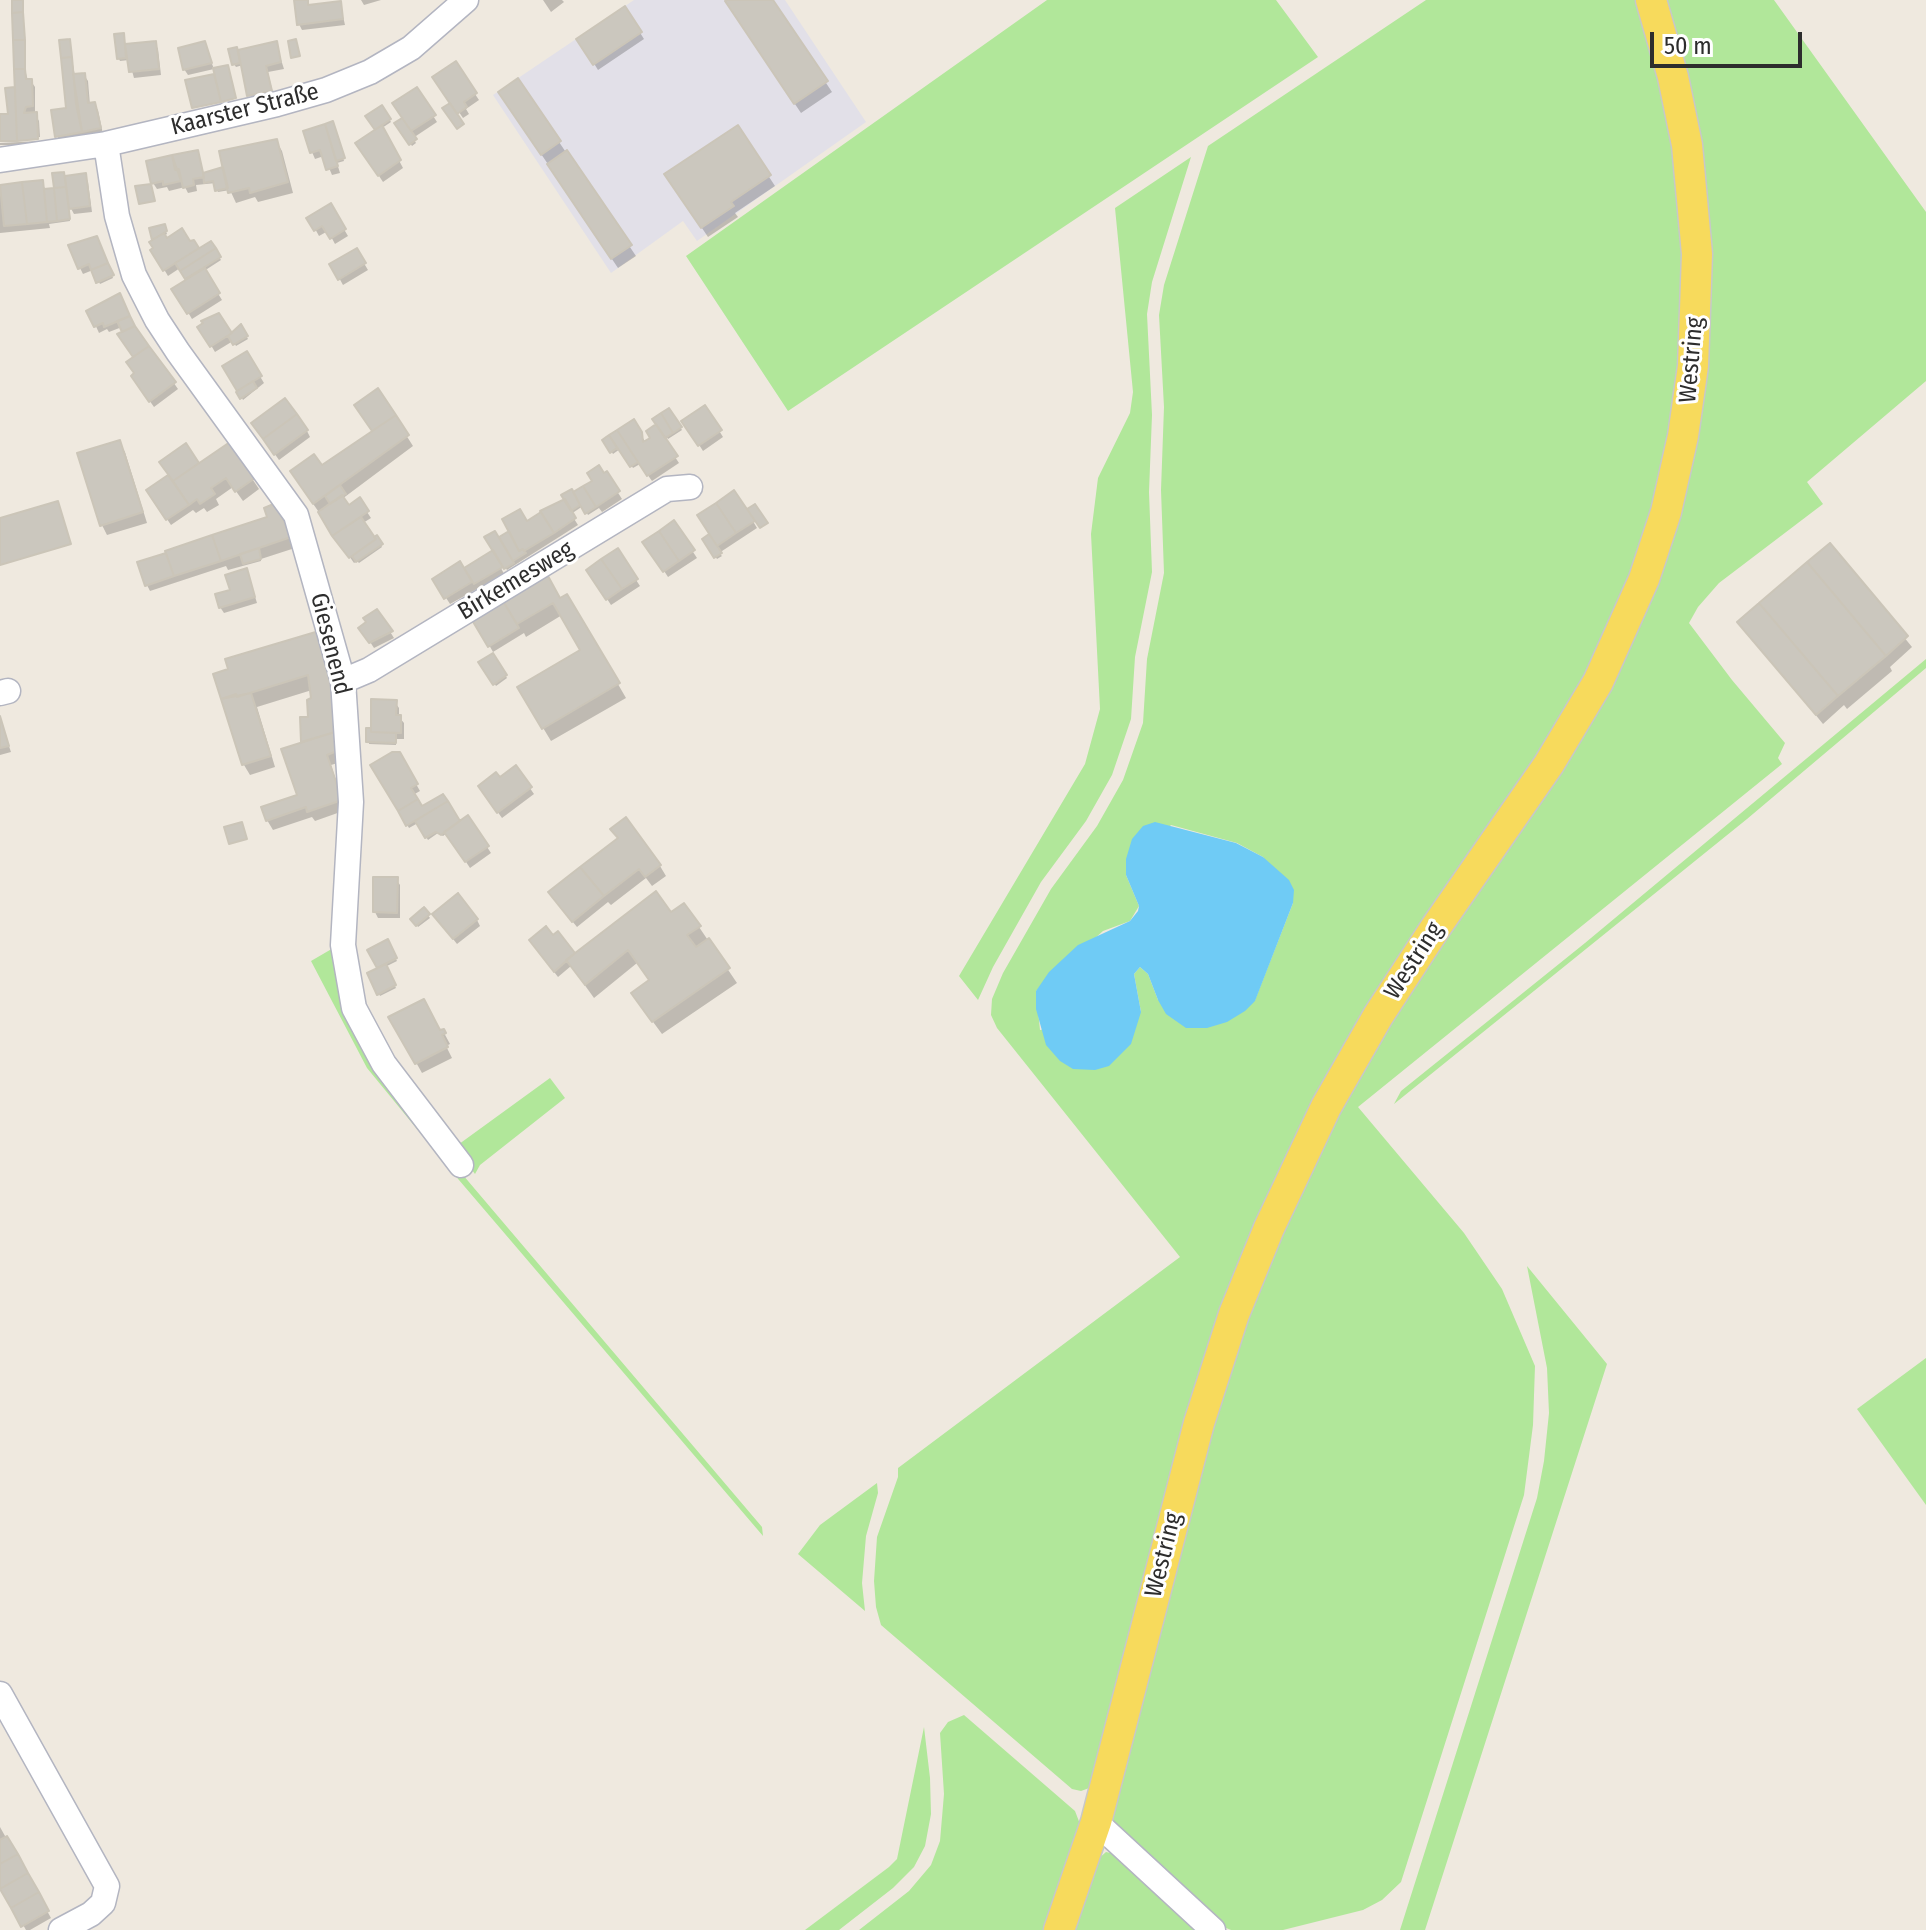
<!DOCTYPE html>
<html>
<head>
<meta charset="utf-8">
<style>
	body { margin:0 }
	#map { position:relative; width:1926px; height:1930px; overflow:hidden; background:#efe9df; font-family:"Fira Sans Condensed",sans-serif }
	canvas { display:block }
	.scale { position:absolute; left:1650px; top:32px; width:152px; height:36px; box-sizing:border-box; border:4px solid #2d2d2d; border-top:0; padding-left:10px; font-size:24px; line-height:28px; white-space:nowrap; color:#2d2d2d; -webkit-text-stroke:6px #fff; paint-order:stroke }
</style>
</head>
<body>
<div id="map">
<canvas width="1926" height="1930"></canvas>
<div class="scale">50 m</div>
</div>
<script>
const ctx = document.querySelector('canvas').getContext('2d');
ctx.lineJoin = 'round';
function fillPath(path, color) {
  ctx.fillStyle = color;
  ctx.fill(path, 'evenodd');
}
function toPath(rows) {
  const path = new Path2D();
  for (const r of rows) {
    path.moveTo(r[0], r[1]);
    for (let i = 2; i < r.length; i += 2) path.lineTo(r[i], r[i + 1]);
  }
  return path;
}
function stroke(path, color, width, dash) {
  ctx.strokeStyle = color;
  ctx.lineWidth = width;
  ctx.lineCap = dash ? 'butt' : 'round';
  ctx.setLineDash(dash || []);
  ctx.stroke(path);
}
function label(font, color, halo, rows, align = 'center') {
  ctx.font = font + ' "Fira Sans Condensed",sans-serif';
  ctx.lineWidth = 6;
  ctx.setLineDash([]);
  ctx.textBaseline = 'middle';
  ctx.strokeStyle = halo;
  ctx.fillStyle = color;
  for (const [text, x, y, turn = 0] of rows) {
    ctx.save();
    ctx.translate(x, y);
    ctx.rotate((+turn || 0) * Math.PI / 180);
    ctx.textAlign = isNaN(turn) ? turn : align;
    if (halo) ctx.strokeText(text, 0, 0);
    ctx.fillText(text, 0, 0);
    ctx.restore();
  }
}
const industrial = toPath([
	[634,0,785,0,866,122,697,241,683,221,611,273,493,95]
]);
const green = toPath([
	[1047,0,1276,0,1318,57,788,411,686,256],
	[1426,0,1639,0,1676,147,1687,274,1676,415,1636,569,1587,678,1306,1123,1092,1787,1081,1791,1072,1789,881,1625,876,1607,874,1581,877,1537,898,1477,898,1468,1180,1257,997,1028,991,1015,992,999,1003,973,1051,889,1097,826,1123,780,1143,723,1147,659,1164,573,1161,490,1164,407,1159,315,1164,285,1208,146],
	[1171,825,1237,843,1263,857,1293,903,1255,1000,1158,1000,1148,974,1140,967,1134,974,1141,1012,1040,1030,1036,991,1103,931,1130,921,1139,906,1126,875],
	[1661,0,1774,0,1926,212,1926,381,1807,482,1823,504,1719,583,1698,607,1689,623,1732,680,1785,743,1778,758,1782,764,1358,1107,1464,1233,1502,1289,1535,1366,1533,1425,1524,1495,1401,1882,1382,1900,1363,1910,1283,1930,1231,1930,1219,1925,1117,1830,1111,1814,1217,1398,1296,1190,1362,1064,1573,746,1706,350],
	[1191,157,1152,282,1147,314,1152,415,1149,492,1152,572,1135,657,1131,719,1112,775,1086,821,1041,882,993,967,978,1000,959,976,1085,764,1100,709,1091,534,1098,478,1130,413,1133,392,1115,208],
	[1926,659,1926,668,1747,819,1394,1104,1401,1091,1585,943],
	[335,947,346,1010,457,1168,762,1527,763,1536,453,1173,367,1068,311,961],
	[550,1078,565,1098,480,1165,475,1174,455,1147],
	[1527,1266,1607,1364,1425,1930,1400,1930,1537,1498,1544,1461,1549,1413,1547,1368],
	[1926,1358,1926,1505,1857,1409],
	[877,1483,878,1493,866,1536,862,1583,865,1611,798,1554,820,1525],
	[964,1715,1075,1811,1080,1824,1051,1930,859,1930,909,1891,931,1865,940,1841,944,1794,940,1733,948,1722],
	[924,1727,930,1778,931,1814,925,1846,914,1867,893,1888,839,1930,805,1930,889,1867,897,1859],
	[1106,1852,1124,1856,1202,1930,1073,1930,1096,1861]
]);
const water = toPath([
	[1155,822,1236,843,1263,857,1289,880,1294,890,1293,903,1255,1001,1245,1011,1227,1022,1207,1028,1186,1028,1166,1014,1158,1000,1148,974,1140,967,1134,974,1141,1012,1131,1044,1109,1066,1095,1070,1073,1069,1060,1061,1046,1045,1036,1009,1036,991,1049,972,1078,945,1130,921,1138,911,1139,906,1126,875,1126,859,1132,839,1143,826]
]);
const shadow = toPath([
	[14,0,23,0,26,73,28,81,31,81,35,87,35,114,39,121,40,137,0,139,0,116,10,116,17,89],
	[296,0,307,0,311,7,340,3,345,25,302,30,299,24],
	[361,0,381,0,364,5],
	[543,0,562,0,564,2,551,12],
	[730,0,771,0,832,92,801,113,733,12],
	[625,9,644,39,598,70,579,39],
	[123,36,125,46,155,43,158,49,161,75,134,78,129,60,120,61,119,59],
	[69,42,75,76,84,75,88,81,90,105,94,104,98,110,103,134,61,142,57,136,68,110],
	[204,43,214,69,188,75,184,69],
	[276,44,284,69,268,72,274,97,253,102,243,65,236,67,234,64,238,52],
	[455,64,479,100,466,109,469,114,463,118,448,96],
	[416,89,437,122,413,138,416,143,412,146,397,124,405,119],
	[237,100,238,104,198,114,195,110],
	[506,102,559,142,636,256,618,268],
	[382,108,391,122,382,128,403,168,383,182,358,144,377,131],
	[334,126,344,161,337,163,340,173,332,175,324,156,315,159,312,152],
	[737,128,775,186,735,213,738,217,708,237,673,185],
	[40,141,41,145,0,145,0,143],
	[276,141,282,151,293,193,258,202,255,197,236,203,230,190,218,192,216,183,196,185,197,191,188,193,185,187,169,191,167,187,157,189,153,183,197,152,204,175,225,169],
	[85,175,88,182,92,212,74,214,68,203,70,221,49,224,50,228,0,233,0,186,42,182,46,191,56,190,65,178],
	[330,206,348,236,335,244,328,231,319,236,309,218],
	[152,229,165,229,167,234,164,236,166,240,190,244,193,242,199,251,210,244,221,260,204,271,222,300,192,319,174,289,188,280,180,268,168,276,153,251,156,249],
	[96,238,113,278,100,284,93,270,83,274,80,268],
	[356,250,368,270,343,285,332,265],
	[89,311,132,323,178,389,154,407,137,383,135,358,120,335,125,333,122,327,109,332,107,329,99,333],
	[218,315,231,336,241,327,248,339,236,346,233,341,215,352,200,327],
	[246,353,264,383,243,400,225,367],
	[378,391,413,446,342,499,349,508,359,500,371,518,363,523,378,546,378,540,382,547,359,563,357,561,354,563,298,482,374,433,357,405],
	[705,408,723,437,703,451,684,421],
	[669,410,682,430,668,439,655,420],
	[633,422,646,443,652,439,655,427,679,463,652,481,640,464,633,468,620,449,613,454,605,441],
	[257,429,307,431,310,437,279,460],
	[119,442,125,452,147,523,107,535,102,525],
	[229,444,259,489,243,501,233,487,216,499,219,505,207,512,204,508,196,513,193,510,171,525,148,491,170,476,185,446,199,465],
	[606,474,622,499,602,512,599,508,588,515,583,506,571,514,578,525,507,570,501,560,498,562,504,574,450,604,434,579,463,571,495,551,498,540],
	[275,506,295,548,261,559,261,561,228,570,226,566,150,591,147,585,269,518],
	[754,506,754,516,751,518,757,528,719,553,722,556,717,559,704,540],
	[674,523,697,558,668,577,649,548],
	[1830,546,1912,647,1890,667,1892,671,1847,709,1844,705,1823,724,1740,622],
	[617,551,640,586,611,605,592,576],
	[249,577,257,603,224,613,220,607],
	[547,579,559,600,567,596,626,698,551,741,519,688,583,651,562,615,526,637,524,633,493,652,475,620],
	[377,611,394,638,374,648,361,628],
	[318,633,341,762,331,765,346,810,315,821,312,817,273,830,267,820,300,797,304,744,302,719,310,718,312,690,257,707,275,767,250,775,244,765,216,675],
	[492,655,507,678,496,686,481,663],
	[395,702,399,708,399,717,404,723,404,739,396,739,396,745,369,744,368,730,373,730],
	[0,720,11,752,0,755],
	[399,754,420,791,413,795,421,809,442,796,459,824,468,818,491,853,470,868,447,833,443,836,438,833,428,840,418,823,409,828,373,766],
	[516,768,534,794,502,818,484,793],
	[619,839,660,866,666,876,652,886,646,878,611,905,608,902,577,927,554,899],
	[396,879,400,885,400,918,378,918,375,912],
	[424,910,430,918,418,927,413,920],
	[671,915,699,927,737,983,662,1034,642,1007,651,981,637,963,594,998,571,966,558,977,535,947,575,956],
	[438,920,477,920,480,926,457,944],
	[387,942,397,961,385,967,396,988,380,996,369,974,379,969,370,950],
	[391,1018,440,1033,443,1031,450,1044,446,1046,452,1058,422,1073],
	[0,1827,51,1918,30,1930,26,1930,0,1884]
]);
const building = toPath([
	[12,0,23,0,23,12,12,13,12,0],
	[294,0,308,0,308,5,341,1,343,19,297,25,294,0],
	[727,0,773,0,828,81,794,104,725,1,727,0],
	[625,6,642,32,593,65,576,39,625,6],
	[23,12,25,40,13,40,12,13,23,12],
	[124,33,126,58,117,59,114,34,124,33],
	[70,39,72,57,61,58,59,40,70,39],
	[296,39,300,56,291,58,288,41,296,39],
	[13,40,25,40,25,69,14,69,13,40],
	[156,41,159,69,129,72,125,44,156,41],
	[205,41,212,63,183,70,178,48,205,41],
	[277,41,281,62,266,66,272,91,247,96,238,50,277,41],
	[237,47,240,63,232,65,228,49,237,47],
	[72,57,76,104,82,132,55,137,51,110,66,108,61,58,72,57],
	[456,61,477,93,464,102,467,107,457,114,432,77,456,61],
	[228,65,236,98,221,102,213,68,228,65],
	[14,69,25,69,26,79,32,79,33,106,26,107,24,113,37,112,38,139,17,141,14,69],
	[85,73,88,103,95,102,101,128,82,132,73,74,85,73],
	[214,74,221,102,192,108,185,80,214,74],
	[518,78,561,141,541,155,498,92,518,78],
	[15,87,17,141,0,141,0,114,8,114,5,88,15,87],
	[417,87,436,115,411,131,392,103,417,87],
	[450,103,464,124,457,129,442,108,450,103],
	[382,105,391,119,375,130,365,116,382,105],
	[402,118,417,139,409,145,394,123,402,118],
	[333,121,345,158,336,161,325,124,333,121],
	[325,124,338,166,326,170,320,150,310,153,303,131,325,124],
	[382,125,401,160,378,176,355,143,382,125],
	[738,125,771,175,731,202,734,206,701,228,664,174,738,125],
	[277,139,288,182,250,193,249,188,228,193,219,151,277,139],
	[198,150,204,177,193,179,194,185,183,188,179,169,175,170,172,155,198,150],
	[567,150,632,245,611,259,547,164,567,150],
	[172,155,181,181,163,185,163,181,151,184,146,161,172,155],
	[223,167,228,188,215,191,213,181,204,183,203,173,223,167],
	[64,172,66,187,54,188,52,173,64,172],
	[86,173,90,206,69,209,65,176,86,173],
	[43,180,47,222,27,224,22,182,43,180],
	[22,182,27,224,4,226,0,185,22,182],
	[151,184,155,201,139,204,135,186,151,184],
	[66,187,70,219,57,221,54,188,66,187],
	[54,188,57,221,47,222,44,189,54,188],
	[331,203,346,229,330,239,322,226,314,231,306,218,331,203],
	[165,224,167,231,152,240,149,228,165,224],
	[182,228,190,241,194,240,199,248,163,271,150,250,153,248,149,242,164,233,167,238,182,228],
	[97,236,108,263,91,270,89,264,78,269,68,245,97,236],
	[211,241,216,248,180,271,175,263,211,241],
	[216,248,221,257,185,279,180,271,216,248],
	[357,248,366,263,338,280,329,264,357,248],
	[108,263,114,275,96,283,91,270,108,263],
	[205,268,220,293,187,314,171,289,205,268],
	[120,293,130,316,104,327,103,323,94,327,86,311,120,293],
	[219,313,232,333,210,347,197,327,203,323,201,321,219,313],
	[130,316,135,326,122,332,117,321,130,316],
	[241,324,248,336,233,345,228,336,241,324],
	[135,326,149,346,133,357,117,334,135,326],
	[149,346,176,382,149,402,131,376,134,373,126,362,149,346],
	[247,351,262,376,237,391,222,366,247,351],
	[253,381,257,388,240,399,236,392,253,381],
	[378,388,396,415,372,431,354,405,378,388],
	[285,398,297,414,263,439,251,423,285,398],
	[705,405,722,430,698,446,681,421,705,405],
	[669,408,682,427,673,433,661,413,669,408],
	[661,413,673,433,665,438,652,419,661,413],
	[297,414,308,430,274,455,263,439,297,414],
	[396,415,409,435,313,504,290,471,314,454,322,465,396,415],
	[634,419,642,432,643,442,650,438,646,431,656,424,678,456,647,476,617,430,634,419],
	[617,430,638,462,630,467,609,435,617,430],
	[609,435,617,448,610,453,602,440,609,435],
	[120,440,143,512,100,526,77,453,120,440],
	[230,442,255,478,235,492,226,478,211,488,215,494,200,504,197,499,189,505,173,481,230,442],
	[186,443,199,463,173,481,159,462,186,443],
	[599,465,604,473,607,471,620,491,596,507,583,486,592,481,587,473,599,465],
	[168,475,189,505,166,520,146,490,168,475],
	[340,485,346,494,330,504,325,496,340,485],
	[583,486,596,507,585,514,573,492,583,486],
	[572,489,580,505,571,511,561,495,572,489],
	[734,490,755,521,736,533,716,503,734,490],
	[342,495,349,505,360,497,369,511,332,536,318,512,342,495],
	[565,499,576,518,554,533,540,511,565,499],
	[58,501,71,544,0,565,0,518,58,501],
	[276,503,291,537,221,561,212,535,267,517,264,508,276,503],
	[716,503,736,533,717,546,697,515,716,503],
	[755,504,768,523,760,528,747,509,755,504],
	[520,509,527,521,541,512,554,533,524,551,523,549,519,551,502,519,520,509],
	[361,517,376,539,349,558,332,536,361,517],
	[674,520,695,550,679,561,659,531,674,520],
	[495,531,514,563,504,569,484,537,495,531],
	[509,531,519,551,523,549,526,553,513,561,499,537,509,531],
	[659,531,679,561,663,572,642,542,659,531],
	[709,534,722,553,714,558,702,539,709,534],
	[212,535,221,561,174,576,165,551,212,535],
	[377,535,383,544,356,562,352,556,376,539,374,537,377,535],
	[1830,543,1908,636,1886,656,1807,562,1830,543],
	[259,548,261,559,243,564,240,554,259,548],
	[618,548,638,579,622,589,601,559,618,548],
	[493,550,503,567,474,584,464,568,493,550],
	[166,553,174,576,145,586,137,562,166,553],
	[601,559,622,589,606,600,586,570,601,559],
	[460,561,472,582,444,599,432,579,460,561],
	[1807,562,1886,656,1838,696,1759,603,1807,562],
	[247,568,255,597,219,608,215,594,230,590,225,575,247,568],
	[548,576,560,598,567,594,620,683,542,729,517,687,580,650,553,603,517,624,503,601,548,576],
	[503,601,519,628,488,647,472,620,503,601],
	[1759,603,1838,696,1816,715,1737,622,1759,603],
	[377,609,393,631,369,643,358,628,366,622,363,618,377,609],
	[319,631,330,668,335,732,301,742,300,717,308,717,307,700,311,698,308,675,237,697,236,694,221,699,213,674,228,669,225,659,319,631],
	[493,653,507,675,493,685,478,662,493,653],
	[251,693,271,756,242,765,221,699,251,693],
	[371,699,397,700,396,715,401,715,401,733,371,732,371,699],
	[0,716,9,746,0,748,0,716],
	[366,728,371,728,371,732,396,733,396,743,366,742,366,728],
	[335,732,337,751,327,755,342,800,307,812,306,807,266,821,261,807,297,795,281,749,335,732],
	[392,752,400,752,418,784,411,788,418,799,398,811,370,765,392,752],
	[516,765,532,787,497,813,478,786,496,772,500,777,516,765],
	[443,794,448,801,406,826,398,811,418,799,422,806,443,794],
	[448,801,460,821,441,835,436,832,425,838,415,821,448,801],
	[468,815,489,846,465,862,444,832,468,815],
	[626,817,661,865,645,877,639,869,604,896,580,867,618,838,610,829,626,817],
	[242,822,247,839,229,844,224,827,242,822],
	[580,867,604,896,572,922,548,892,580,867],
	[373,877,398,877,397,913,373,912,373,877],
	[656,891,671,912,684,903,701,926,687,935,696,947,709,938,730,968,652,1022,631,993,649,980,628,950,585,985,566,960,656,891],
	[458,893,478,919,453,939,432,914,458,893],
	[424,907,430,914,416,926,410,919,424,907],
	[546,926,553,935,558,931,575,953,554,972,529,940,546,926],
	[388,939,397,958,377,968,367,950,388,939],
	[386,964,396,985,377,995,367,973,386,964],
	[424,999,440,1030,444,1029,446,1033,442,1035,448,1047,415,1064,388,1017,424,999],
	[7,1836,18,1854,0,1864,0,1840,7,1836],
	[18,1854,28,1873,0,1889,0,1864,18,1854],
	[28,1873,39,1892,11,1908,0,1889,28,1873],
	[39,1892,49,1911,21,1927,11,1908,39,1892]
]);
const minor = toPath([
	[106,144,117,216,134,275,157,320,178,352,296,515,343,681,351,802,343,945,354,1008,384,1064,461,1165],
	[0,160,106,144,277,104,326,90,370,72,411,48,466,0],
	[343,681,369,670,667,489,690,487],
	[0,693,8,691],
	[0,1694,107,1886,103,1903,91,1914,61,1930],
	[1096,1822,1213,1930]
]);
const major = toPath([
	[1059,1930,1096,1822,1199,1423,1234,1314,1269,1228,1326,1107,1378,1016,1436,927,1549,764,1598,682,1644,579,1666,512,1683,436,1693,366,1697,254,1687,145,1673,77,1651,0]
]);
const streetNames = [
	["Kaarster Straße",245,110,-14],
	["Westring",1692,360,-85],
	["Birkemesweg",516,581,-31],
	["Giesenend",330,644,76],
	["Westring",1414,961,-57],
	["Westring",1164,1555,-76]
];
fillPath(industrial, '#e2e0e8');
fillPath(green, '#b1e79a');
fillPath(water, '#6fcbf5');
fillPath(shadow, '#0003');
fillPath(building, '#cbc7be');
stroke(building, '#cbc5b8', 2);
stroke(minor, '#b3b5c1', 27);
stroke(major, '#c8c8c8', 33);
stroke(minor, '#fff', 24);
stroke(major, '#f7da5c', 30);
label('24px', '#2d2d2d', '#fff', streetNames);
</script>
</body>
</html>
